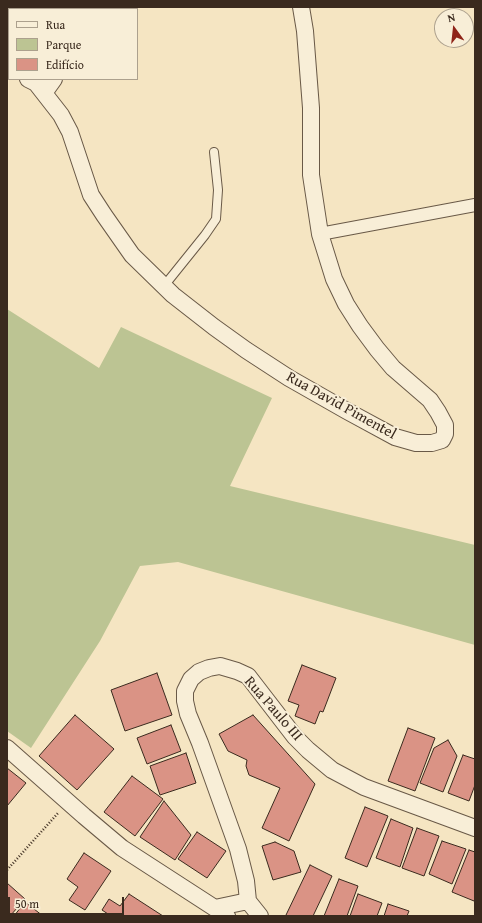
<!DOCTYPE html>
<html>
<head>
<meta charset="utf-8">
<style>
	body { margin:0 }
	#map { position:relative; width:482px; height:923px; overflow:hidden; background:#f5e5c2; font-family:"Gentium Book Plus",serif }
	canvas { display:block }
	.frame { position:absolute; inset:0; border:8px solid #3a2a1e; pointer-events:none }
	.legend { position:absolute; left:8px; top:8px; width:130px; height:72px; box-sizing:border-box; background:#f8eed7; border:1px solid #aca08d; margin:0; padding:5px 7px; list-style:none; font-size:12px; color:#3a2a1e }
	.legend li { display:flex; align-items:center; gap:8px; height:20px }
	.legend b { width:20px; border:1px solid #aca08d }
	.north { position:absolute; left:434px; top:8px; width:40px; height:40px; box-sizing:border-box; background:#f8eed7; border:1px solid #aca08d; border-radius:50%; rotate:345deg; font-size:11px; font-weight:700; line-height:16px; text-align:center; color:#3a2a1e }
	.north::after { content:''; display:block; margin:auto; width:14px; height:18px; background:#8f2418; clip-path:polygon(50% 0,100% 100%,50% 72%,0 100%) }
	.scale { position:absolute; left:8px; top:897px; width:116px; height:18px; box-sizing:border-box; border:2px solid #3a2a1e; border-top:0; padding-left:5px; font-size:12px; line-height:14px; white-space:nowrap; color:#3a2a1e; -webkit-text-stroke:3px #f8eed7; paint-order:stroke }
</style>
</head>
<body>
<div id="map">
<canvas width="482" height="923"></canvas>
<div class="frame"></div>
<ul class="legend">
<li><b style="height:5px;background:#f8eed7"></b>Rua</li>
<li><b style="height:11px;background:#bcc493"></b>Parque</li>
<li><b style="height:11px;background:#da9385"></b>Edifício</li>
</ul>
<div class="north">N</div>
<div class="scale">50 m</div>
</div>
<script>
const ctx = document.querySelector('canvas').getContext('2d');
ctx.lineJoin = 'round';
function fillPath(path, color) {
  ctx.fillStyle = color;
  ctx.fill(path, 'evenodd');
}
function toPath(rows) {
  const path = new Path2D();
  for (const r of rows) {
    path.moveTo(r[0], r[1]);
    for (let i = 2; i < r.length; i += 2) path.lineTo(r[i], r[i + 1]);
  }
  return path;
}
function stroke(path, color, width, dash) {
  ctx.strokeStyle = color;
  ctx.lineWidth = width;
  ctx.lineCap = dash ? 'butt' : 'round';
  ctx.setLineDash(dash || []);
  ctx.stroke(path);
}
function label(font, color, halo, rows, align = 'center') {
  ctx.font = font + ' "Gentium Book Plus",serif';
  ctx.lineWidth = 4;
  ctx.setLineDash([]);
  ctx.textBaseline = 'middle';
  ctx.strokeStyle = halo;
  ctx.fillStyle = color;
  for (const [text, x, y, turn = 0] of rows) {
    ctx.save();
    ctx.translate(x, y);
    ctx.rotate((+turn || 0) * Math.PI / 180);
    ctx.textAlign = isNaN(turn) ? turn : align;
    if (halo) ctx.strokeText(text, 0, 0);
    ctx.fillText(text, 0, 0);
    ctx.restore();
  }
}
const green = toPath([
	[7,309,99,368,121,327,272,398,230,486,475,545,475,645,178,562,140,566,100,641,31,748,7,731]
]);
const building = toPath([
	[302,665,336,678,323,712,320,711,315,724,295,716,299,705,288,701,302,665],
	[157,673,172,715,125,731,111,690,157,673],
	[75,715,114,749,77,790,39,756,75,715],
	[253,715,315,784,289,841,262,828,280,788,249,775,246,766,247,760,228,751,219,734,253,715],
	[171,725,181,751,147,764,137,738,171,725],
	[408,728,435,738,415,791,388,781,408,728],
	[448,740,457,756,443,792,420,783,434,748,448,740],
	[186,753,196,783,160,795,150,766,186,753],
	[463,755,475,759,475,785,469,801,448,793,463,755],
	[7,768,26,783,7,806,7,768],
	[132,776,163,799,135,836,104,812,132,776],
	[164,801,191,835,175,860,140,837,164,801],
	[365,807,388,816,367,867,345,858,365,807],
	[391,819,413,828,400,867,376,858,391,819],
	[417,828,439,836,424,876,402,868,417,828],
	[197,832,226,851,207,878,178,859,197,832],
	[442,841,466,849,452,884,429,874,442,841],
	[275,842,294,851,301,872,273,880,262,846,275,842],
	[469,850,475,852,475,899,474,901,452,892,469,850],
	[84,853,111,871,85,910,69,900,78,887,67,879,84,853],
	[310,865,332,876,313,916,288,916,286,915,310,865],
	[339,879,358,886,347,916,324,916,339,879],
	[7,883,25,899,10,916,7,916,7,883],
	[129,894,163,916,111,916,102,910,109,899,120,906,129,894],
	[358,894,382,903,377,916,350,916,358,894],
	[25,902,43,916,14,916,25,902],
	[388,904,409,911,407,916,384,916,388,904]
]);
const path = toPath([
	[7,870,59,812]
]);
const service = toPath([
	[164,286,205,235,216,219,218,190,214,152]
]);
const pedestrian = toPath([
	[320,234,475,205]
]);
const minor = toPath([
	[90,9,91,7],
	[7,67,9,69],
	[28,79,36,83,61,115,70,132,91,195,104,215,132,255,173,295,214,327,246,350,289,378,347,411,395,437,416,443,432,443,442,440,445,434,445,425,438,412,430,400,393,368,377,349,360,326,346,304,334,279,320,234,311,175,311,108,305,31,301,7],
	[44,93,54,79],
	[7,748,84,816,122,848,227,916],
	[248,901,246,881,238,849,200,743,188,714,185,701,185,691,191,679,199,672,209,668,220,666,237,671,248,676,295,737,308,750,332,770,364,787,475,828],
	[215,908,248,901,260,916]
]);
const streetNames = [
	["Rua David Pimentel",341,406,29],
	["Rua Paulo III",273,709,49]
];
fillPath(green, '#bcc493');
fillPath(building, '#da9385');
stroke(building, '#3a2a1e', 1);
stroke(service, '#695947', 10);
stroke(pedestrian, '#695947', 14);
stroke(minor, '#695947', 18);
stroke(path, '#3a2a1e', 2.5, [1, 2]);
stroke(service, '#f8eed7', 8);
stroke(pedestrian, '#f8eed7', 12);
stroke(minor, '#f8eed7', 16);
label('15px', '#3a2a1e', '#f8eed7', streetNames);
</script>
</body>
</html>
